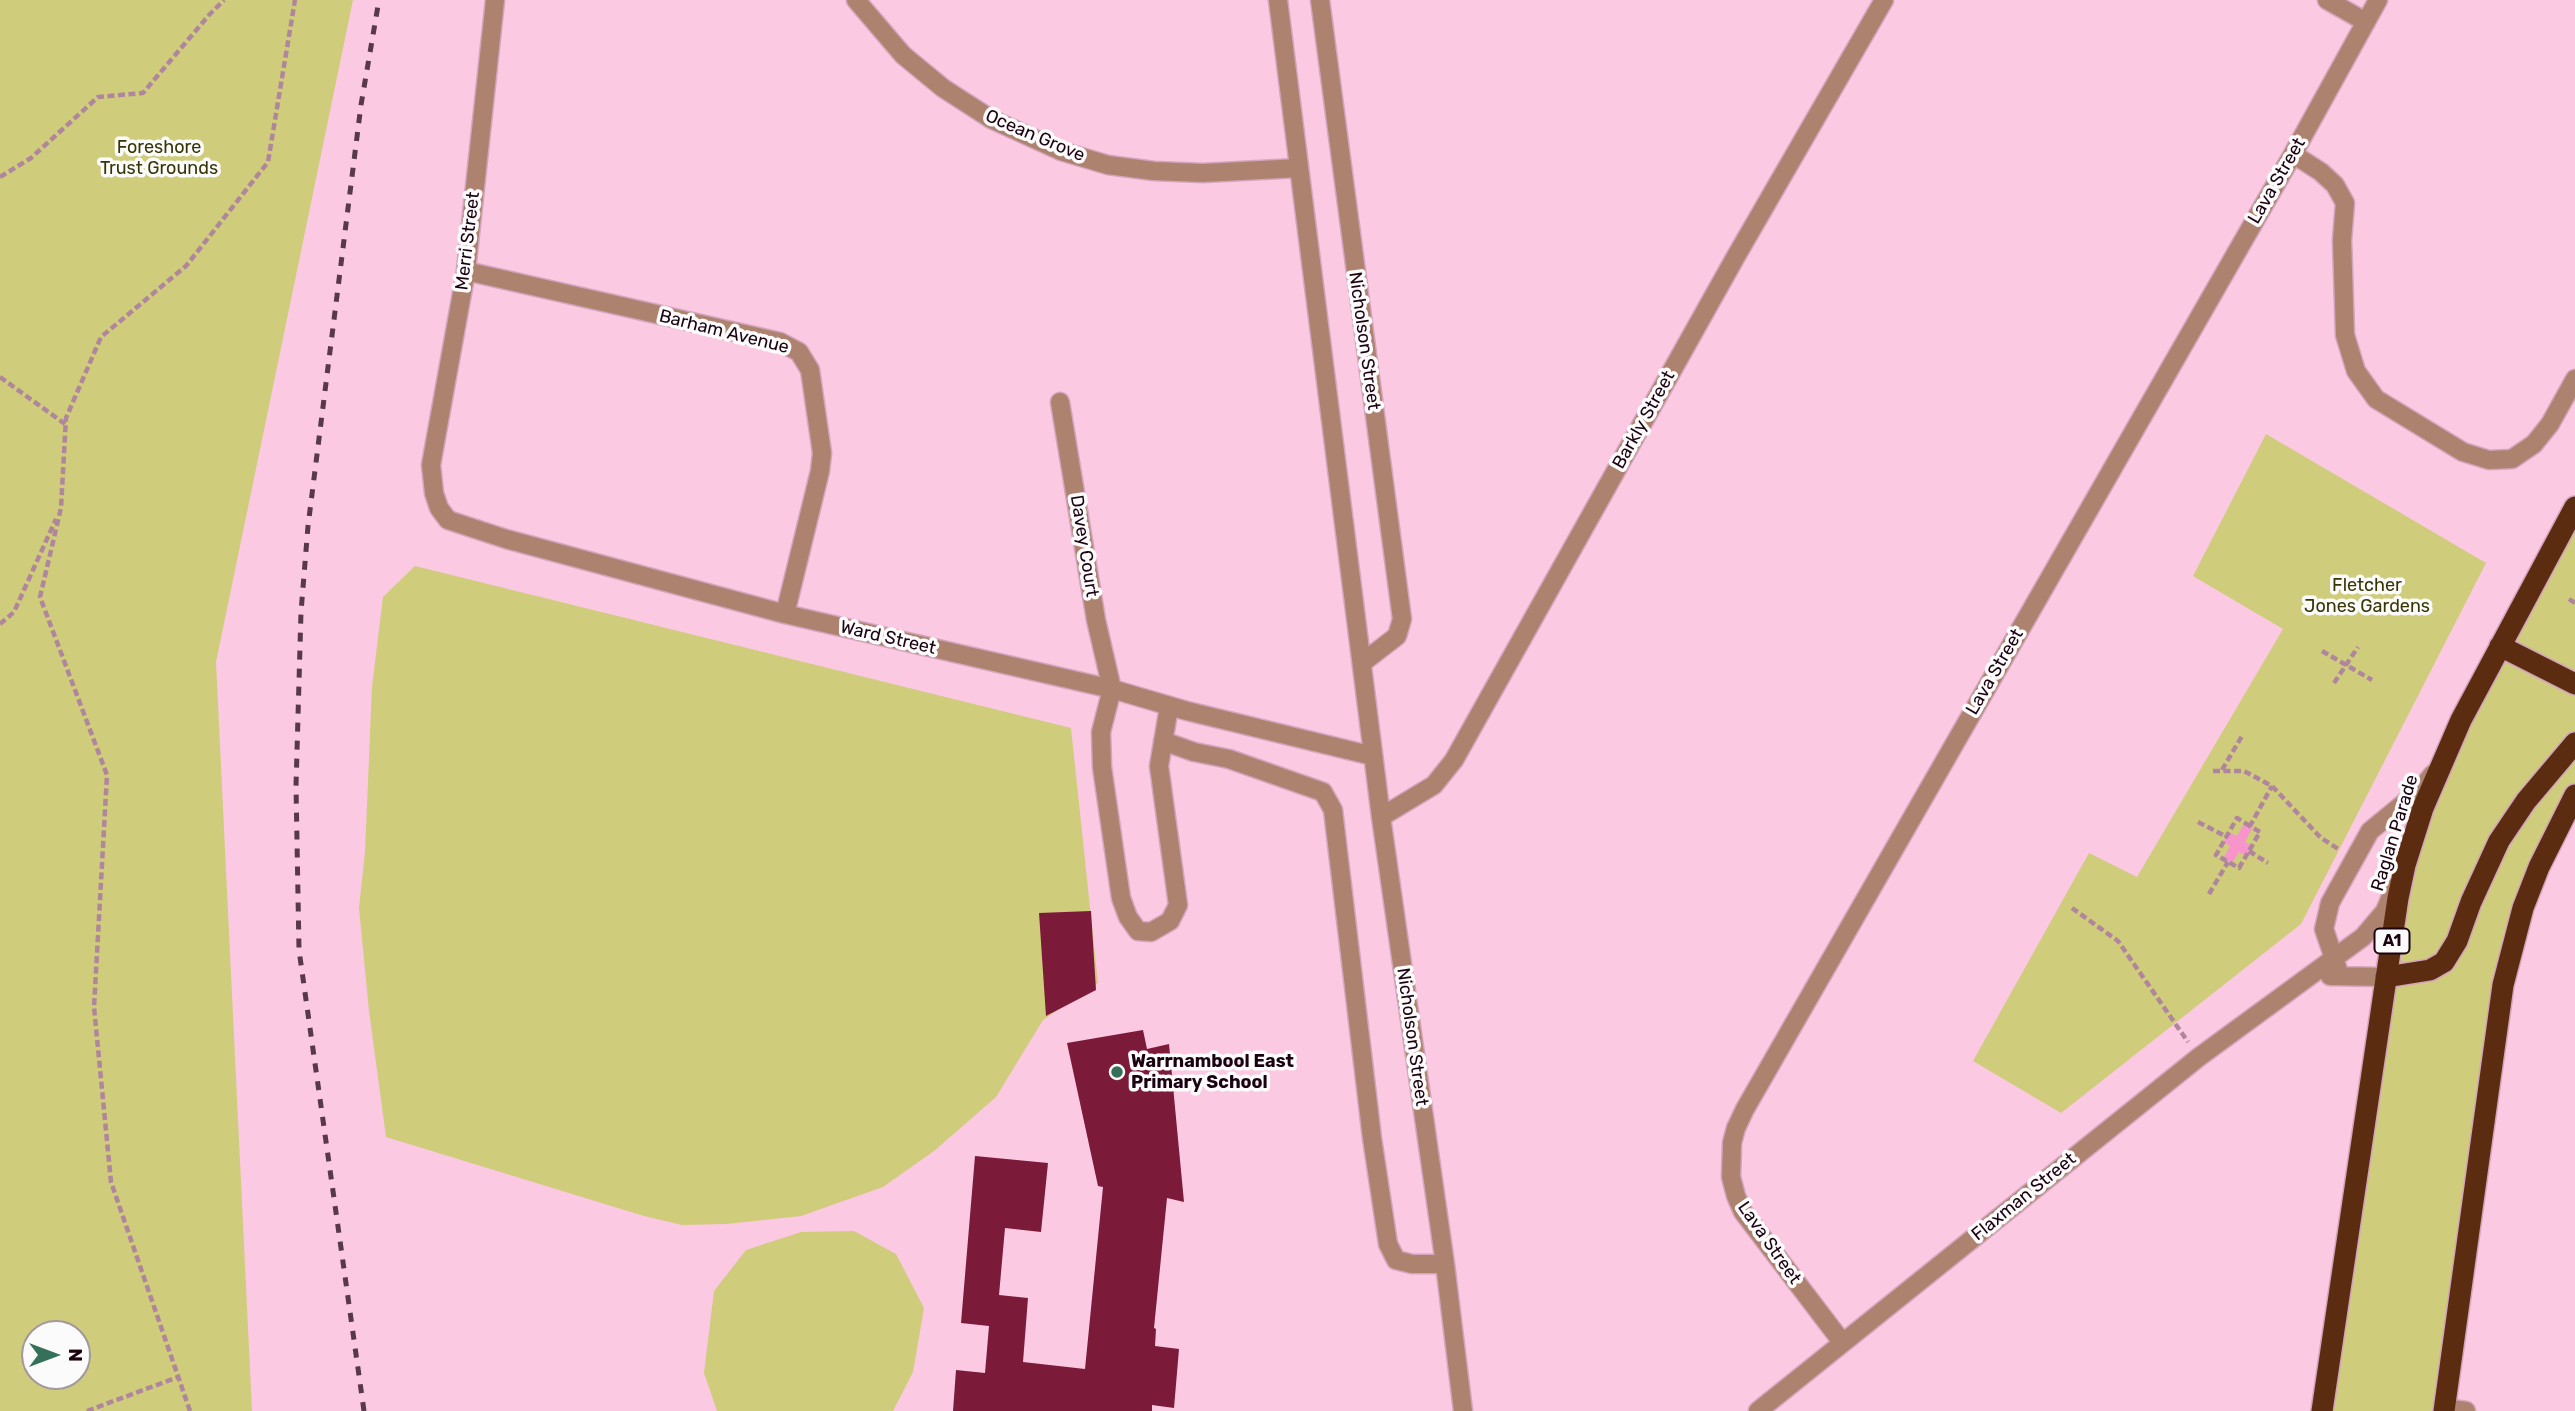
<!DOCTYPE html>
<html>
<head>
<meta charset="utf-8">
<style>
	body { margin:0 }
	#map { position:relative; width:2575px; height:1411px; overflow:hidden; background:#fbc9e2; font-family:Rubik,sans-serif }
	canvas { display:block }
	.north { position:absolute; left:21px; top:1320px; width:70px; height:70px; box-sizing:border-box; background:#fbfbfb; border:2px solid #a1979d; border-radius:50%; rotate:90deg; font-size:19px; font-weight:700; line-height:28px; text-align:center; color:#1a0210 }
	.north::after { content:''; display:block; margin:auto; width:24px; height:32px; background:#35705a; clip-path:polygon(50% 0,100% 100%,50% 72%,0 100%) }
</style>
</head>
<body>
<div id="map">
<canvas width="2575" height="1411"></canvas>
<div class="north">N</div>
</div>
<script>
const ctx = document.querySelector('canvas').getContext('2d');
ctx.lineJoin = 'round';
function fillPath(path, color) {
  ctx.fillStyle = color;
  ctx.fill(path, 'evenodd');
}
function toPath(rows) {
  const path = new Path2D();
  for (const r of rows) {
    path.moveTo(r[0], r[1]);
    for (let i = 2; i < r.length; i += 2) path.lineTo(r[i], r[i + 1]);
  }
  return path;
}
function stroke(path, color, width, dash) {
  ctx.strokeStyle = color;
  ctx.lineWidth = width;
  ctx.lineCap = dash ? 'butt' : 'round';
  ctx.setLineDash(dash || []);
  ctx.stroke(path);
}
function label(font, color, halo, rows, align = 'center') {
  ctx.font = font + ' Rubik,sans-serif';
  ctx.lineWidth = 7;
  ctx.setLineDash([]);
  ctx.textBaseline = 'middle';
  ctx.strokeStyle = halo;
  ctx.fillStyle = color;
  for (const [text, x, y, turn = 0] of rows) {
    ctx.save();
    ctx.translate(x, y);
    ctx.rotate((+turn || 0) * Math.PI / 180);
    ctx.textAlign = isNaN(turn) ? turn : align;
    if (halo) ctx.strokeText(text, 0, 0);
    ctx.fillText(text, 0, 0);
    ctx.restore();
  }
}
const green = toPath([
	[0,0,353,0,216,662,252,1411,0,1411],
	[35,1334,77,1334,77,1376,35,1376],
	[2266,434,2486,563,2301,924,2061,1113,1973,1061,2089,853,2137,877,2283,629,2193,576],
	[2575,514,2575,795,2523,908,2444,1411,2323,1411,2423,808],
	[415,566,1071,728,1098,983,1043,1020,996,1097,934,1151,883,1187,801,1216,726,1224,682,1225,644,1216,386,1137,369,1011,359,908,365,852,372,687,383,597],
	[854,1231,896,1254,924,1308,913,1372,893,1411,717,1411,704,1373,714,1291,746,1250,801,1232]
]);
const water = toPath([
	[2245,822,2253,827,2245,842,2252,846,2246,856,2239,852,2232,864,2223,859,2230,846,2223,842,2229,832,2237,836]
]);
const building = toPath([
	[1091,911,1096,990,1046,1016,1039,913],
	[1143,1030,1147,1049,1169,1044,1184,1202,1167,1198,1154,1328,1156,1329,1155,1346,1179,1349,1174,1408,1152,1405,1152,1411,953,1411,956,1370,985,1373,989,1326,961,1323,975,1156,1048,1163,1041,1232,1005,1228,999,1295,1028,1298,1023,1362,1085,1369,1103,1187,1098,1186,1067,1043]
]);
const path = toPath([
	[0,177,31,158,98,97,143,93,209,15,224,0],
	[0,377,65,424],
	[2569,599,2575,603],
	[0,624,14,612,56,519],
	[2322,651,2372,680],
	[2334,683,2358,647],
	[2222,770,2242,736],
	[2213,771,2244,771,2272,786,2321,838,2340,850],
	[2198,822,2227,837],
	[2250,826,2237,818,2216,855,2239,868,2260,832,2250,826,2272,786],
	[2249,851,2268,863],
	[2209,894,2228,862],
	[2072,908,2118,941,2188,1042],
	[87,1411,178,1377],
	[190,1411,111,1182,94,1007,107,775,40,597,61,508,66,418,101,337,186,266,268,162,295,0]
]);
const minor = toPath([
	[495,0,466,271,431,465,434,493,439,508,448,520,506,539,785,614,1112,689,1187,711,1373,756],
	[856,0,903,55,943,88,991,119,1061,151,1108,165,1154,171,1203,173,1299,168],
	[1278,0,1381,817,1445,1264,1463,1411],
	[1320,0,1402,619,1397,636,1362,663],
	[2327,0,2366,22],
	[2293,154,2321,172,2335,185,2345,203,2342,240,2345,335,2356,371,2376,399,2463,452,2489,460,2512,459,2534,444,2550,424,2575,379],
	[466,271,780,342,799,352,810,370,822,453,820,471,785,614],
	[1060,402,1096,620,1112,689,1101,732,1102,767,1121,898,1128,917,1138,931,1151,932,1170,921,1178,905,1159,766,1169,707],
	[1163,741,1194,752,1229,759,1323,792,1333,810,1372,1138,1388,1244,1396,1260,1412,1264,1445,1264],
	[1381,817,1434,785,1454,760,1735,258,1884,0],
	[2330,976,2386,977],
	[2340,976,2324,929,2330,903,2370,831,2420,790,2433,774],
	[1842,1342,1743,1212,1736,1196,1731,1177,1732,1143,1736,1128,1745,1109,2293,154,2378,0],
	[2444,1408,2466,1411],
	[1758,1411,2199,1057,2363,937,2385,911,2395,887]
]);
const highway = toPath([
	[2500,646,2575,684],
	[2386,977,2430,970,2444,962,2457,941,2471,902,2499,841,2526,801,2575,743],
	[2322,1411,2398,898,2405,865,2423,808,2461,720,2575,507],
	[2444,1411,2503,985,2523,908,2539,867,2575,795]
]);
const rail = toPath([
	[364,1411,299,950,296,786,301,612,308,526,361,105,379,0]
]);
const markers = [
	[1117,1072,7,"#35705a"]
];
const shields = [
	[2392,941,35]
];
const shieldNames = [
	["A1",2392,941]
];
const streetNames = [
	["Ocean Grove",1035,136,23],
	["Lava Street",2277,181,-60],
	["Merri Street",468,241,-83],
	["Barham Avenue",724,332,14],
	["Nicholson Street",1364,341,82],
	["Barkly Street",1644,420,-61],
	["Davey Court",1084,546,81],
	["Ward Street",888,638,13],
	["Lava Street",1995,672,-60],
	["Raglan Parade",2395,833,-73],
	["Nicholson Street",1412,1037,82],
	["Flaxman Street",2024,1197,-39],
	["Lava Street",1769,1243,55]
];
const parkNames = [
	["Foreshore",159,148],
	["Trust Grounds",159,169],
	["Fletcher",2367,586],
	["Jones Gardens",2367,607]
];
const poiNames = [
	["Warrnambool East",1131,1062],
	["Primary School",1131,1083]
];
fillPath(green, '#cfcc7c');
fillPath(water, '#f795cb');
fillPath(building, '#7c1a3a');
stroke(minor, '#d2a5bc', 21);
stroke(highway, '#d2a5bc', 24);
stroke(path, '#b0869c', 4.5, [7, 3.5]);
stroke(minor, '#ad836f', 18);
stroke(highway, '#5c2c11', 21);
stroke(rail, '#58394a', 5, [9, 9]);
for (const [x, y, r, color] of markers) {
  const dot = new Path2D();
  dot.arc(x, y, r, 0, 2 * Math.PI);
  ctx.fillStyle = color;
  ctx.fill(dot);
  stroke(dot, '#fbfbfb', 2.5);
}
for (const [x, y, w] of shields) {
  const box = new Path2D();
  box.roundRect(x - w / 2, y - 12.5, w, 25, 5);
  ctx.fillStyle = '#fbfbfb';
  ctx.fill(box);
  stroke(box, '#1a0210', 2);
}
label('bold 16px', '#1a0210', null, shieldNames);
label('18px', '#1a0210', '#fbfbfb', streetNames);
label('18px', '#373504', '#fbfbfb', parkNames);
label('bold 18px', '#1a0210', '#fbfbfb', poiNames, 'left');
</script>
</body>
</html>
